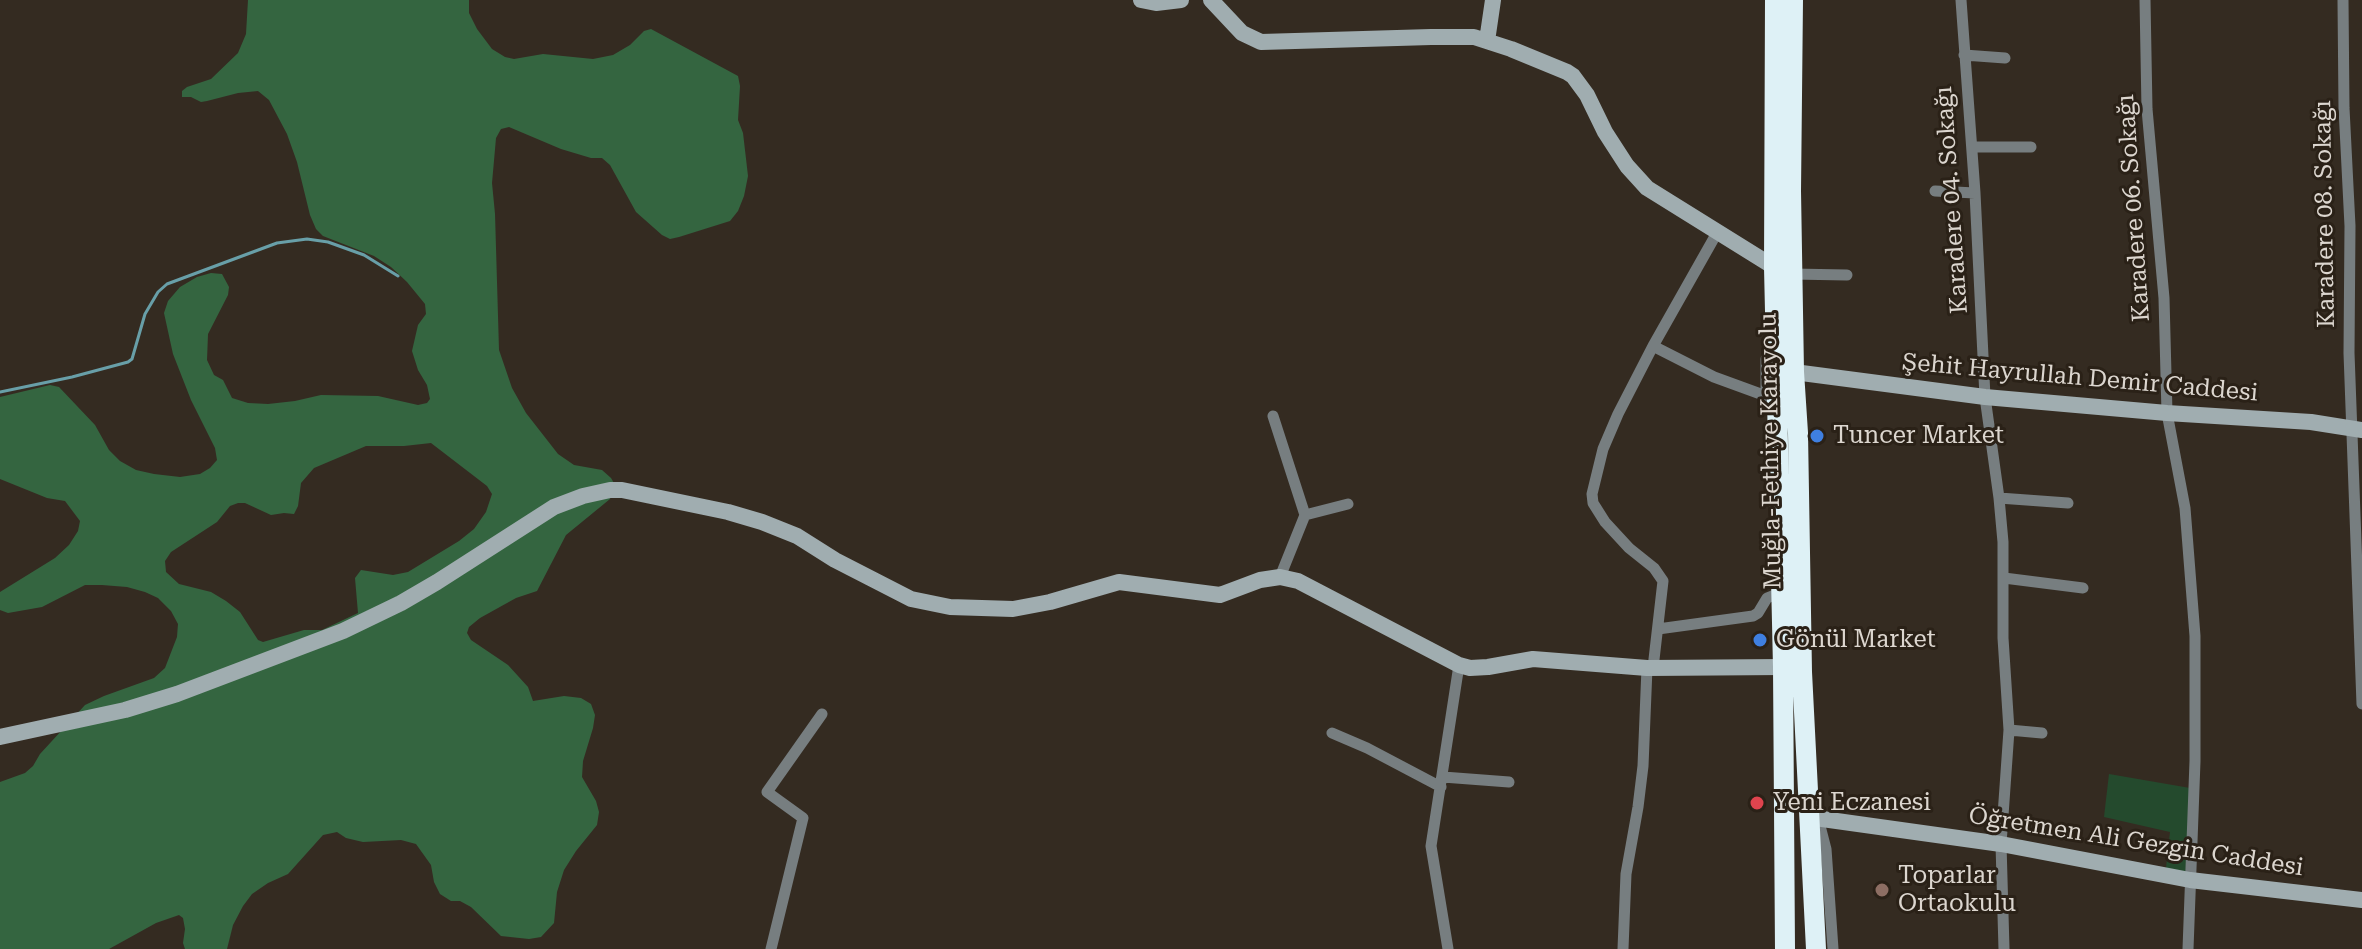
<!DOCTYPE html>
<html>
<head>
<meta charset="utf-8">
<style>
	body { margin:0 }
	canvas { display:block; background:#342b21 }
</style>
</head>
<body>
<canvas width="2362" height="949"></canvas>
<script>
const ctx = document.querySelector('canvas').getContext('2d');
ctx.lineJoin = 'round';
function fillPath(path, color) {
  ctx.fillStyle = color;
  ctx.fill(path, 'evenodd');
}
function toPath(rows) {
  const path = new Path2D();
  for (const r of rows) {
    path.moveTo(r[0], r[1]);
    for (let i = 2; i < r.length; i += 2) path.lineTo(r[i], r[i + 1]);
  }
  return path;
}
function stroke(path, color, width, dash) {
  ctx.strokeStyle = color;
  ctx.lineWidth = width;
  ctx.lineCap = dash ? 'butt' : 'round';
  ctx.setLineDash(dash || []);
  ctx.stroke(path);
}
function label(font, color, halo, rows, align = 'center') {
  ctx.font = font + ' "Roboto Serif",serif';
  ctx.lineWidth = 6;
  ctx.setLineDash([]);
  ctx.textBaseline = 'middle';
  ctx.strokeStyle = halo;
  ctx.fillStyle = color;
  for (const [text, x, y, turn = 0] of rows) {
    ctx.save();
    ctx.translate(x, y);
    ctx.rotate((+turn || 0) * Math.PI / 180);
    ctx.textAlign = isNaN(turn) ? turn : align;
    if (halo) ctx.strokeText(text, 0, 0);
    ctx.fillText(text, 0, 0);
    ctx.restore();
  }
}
const green = toPath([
	[2109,774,2190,788,2187,872,2166,868,2170,832,2104,817]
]);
const forest = toPath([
	[248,0,469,0,469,13,477,29,492,49,505,57,514,59,543,54,593,59,613,55,630,45,644,31,651,29,738,76,740,86,738,120,743,133,748,176,744,196,738,211,730,221,679,237,670,239,662,235,636,212,610,165,602,158,591,158,561,149,509,127,501,129,496,138,492,183,495,214,499,350,512,388,526,413,558,454,574,465,602,470,611,478,615,485,610,499,566,535,537,591,516,598,480,618,469,627,467,633,471,640,508,665,528,687,533,701,564,696,581,698,591,704,595,715,593,728,583,761,582,777,596,801,599,812,597,825,576,851,564,870,557,892,554,923,541,937,529,939,501,936,471,907,460,901,451,901,440,894,434,882,431,865,416,844,401,840,363,842,346,838,337,832,323,835,288,874,268,883,252,894,243,906,233,925,227,949,185,949,183,943,185,929,183,918,179,915,156,923,109,949,0,949,0,782,25,773,33,766,40,754,85,705,104,696,154,678,165,668,177,637,178,624,171,611,158,598,145,592,127,587,102,585,85,585,42,607,8,613,0,610,0,592,55,558,69,545,78,531,80,521,65,501,47,498,0,479,0,397,50,385,59,387,95,425,109,450,120,461,136,470,154,474,180,477,200,474,210,468,217,460,215,448,191,400,173,354,164,313,168,301,180,287,197,277,211,273,222,274,229,287,228,295,208,334,207,360,214,375,223,380,232,398,248,403,268,404,295,401,321,395,378,396,418,405,427,403,430,399,427,385,418,370,412,351,418,325,426,314,425,304,407,282,391,267,374,256,323,236,316,229,310,215,297,162,287,134,269,100,258,91,238,93,207,101,201,102,191,97,182,97,182,91,187,87,211,79,238,53,246,34],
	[431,443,487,486,492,494,486,512,474,529,459,541,408,572,393,575,361,570,355,578,358,613,322,630,304,630,263,642,258,640,240,612,226,601,211,592,179,584,166,572,165,561,171,552,217,522,230,506,238,503,245,503,271,515,284,513,294,514,298,506,301,483,314,468,366,446,404,446]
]);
const stream = toPath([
	[0,392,72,377,128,362,132,359,145,314,158,292,167,284,277,243,307,239,328,242,364,255,398,276]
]);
const street = toPath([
	[1961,0,1975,193,1985,397,1999,498,2003,542,2003,638,2009,730,2001,844,2004,949],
	[2145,0,2147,109,2164,298,2167,413,2185,508,2195,636,2195,761,2188,949],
	[2343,0,2344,108,2350,226,2349,353,2362,704],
	[1964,55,2005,58],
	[1973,147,2031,147],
	[1935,191,1975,193],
	[1792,274,1847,275],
	[1653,346,1714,377,1777,400],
	[1766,396,1766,359],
	[1273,416,1305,515,1280,577],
	[1999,498,2068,503],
	[1305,515,1348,504],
	[2004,578,2083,588],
	[1658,629,1753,616,1758,613,1767,598,1782,592],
	[1653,668,1663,581,1654,568,1629,548,1605,522,1593,503,1592,494,1603,449,1618,414,1653,346,1718,231],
	[2009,730,2042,733],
	[1332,733,1367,748,1441,787],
	[1443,777,1509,782],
	[1818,818,1826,849,1833,949],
	[771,949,803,818,767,792,822,714],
	[1448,949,1431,846,1459,665],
	[1623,949,1626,874,1638,807,1643,766,1647,668]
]);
const secondary = toPath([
	[1141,0,1156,3,1181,0],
	[1211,0,1242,33,1261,42,1431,37,1474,37,1511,49,1567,72,1573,76,1587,95,1605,132,1627,166,1647,188,1774,267],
	[1487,41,1493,0],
	[1794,372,1985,397,2167,413,2311,422,2362,430],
	[0,737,125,710,177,694,343,631,401,603,437,582,554,507,583,496,610,490,622,490,728,512,762,522,797,536,835,560,911,599,950,607,1013,609,1050,602,1119,582,1220,595,1260,580,1280,577,1298,581,1459,665,1470,668,1488,667,1533,659,1647,668,1783,667],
	[1808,817,2001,844,2190,880,2362,900]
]);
const highway = toPath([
	[1775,0,1774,267,1783,667,1785,949],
	[1793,0,1791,191,1794,372,1798,433,1802,672,1816,949]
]);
const markers = [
	[1817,436,8,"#3f7fe0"],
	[1760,640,8,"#3f7fe0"],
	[1757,803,8,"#e0444e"],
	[1882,890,8,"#8d6e63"]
];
const streetNames = [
	["Karadere 04. Sokağı",1952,200,-94],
	["Karadere 06. Sokağı",2134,208,-94],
	["Karadere 08. Sokağı",2325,214,-91],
	["Şehit Hayrullah Demir Caddesi",2080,378,5],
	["Muğla-Fethiye Karayolu",1771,451,-91],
	["Öğretmen Ali Gezgin Caddesi",2136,842,9]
];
const poiNames = [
	["Tuncer Market",1833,436],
	["Gönül Market",1776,640],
	["Yeni Eczanesi",1773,803],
	["Toparlar",1898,876],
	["Ortaokulu",1898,904]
];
fillPath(green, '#244a2d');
fillPath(forest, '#346540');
stroke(stream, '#689fa8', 3);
stroke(street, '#777e80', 11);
stroke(secondary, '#a0adb0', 16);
stroke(highway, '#def1f6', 20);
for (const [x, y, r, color] of markers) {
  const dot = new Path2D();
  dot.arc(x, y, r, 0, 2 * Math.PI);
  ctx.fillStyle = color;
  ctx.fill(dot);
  stroke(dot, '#2a2117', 3);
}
label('24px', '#dcd6cf', '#2a2117', streetNames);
label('24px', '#dcd6cf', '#2a2117', poiNames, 'left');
</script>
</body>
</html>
